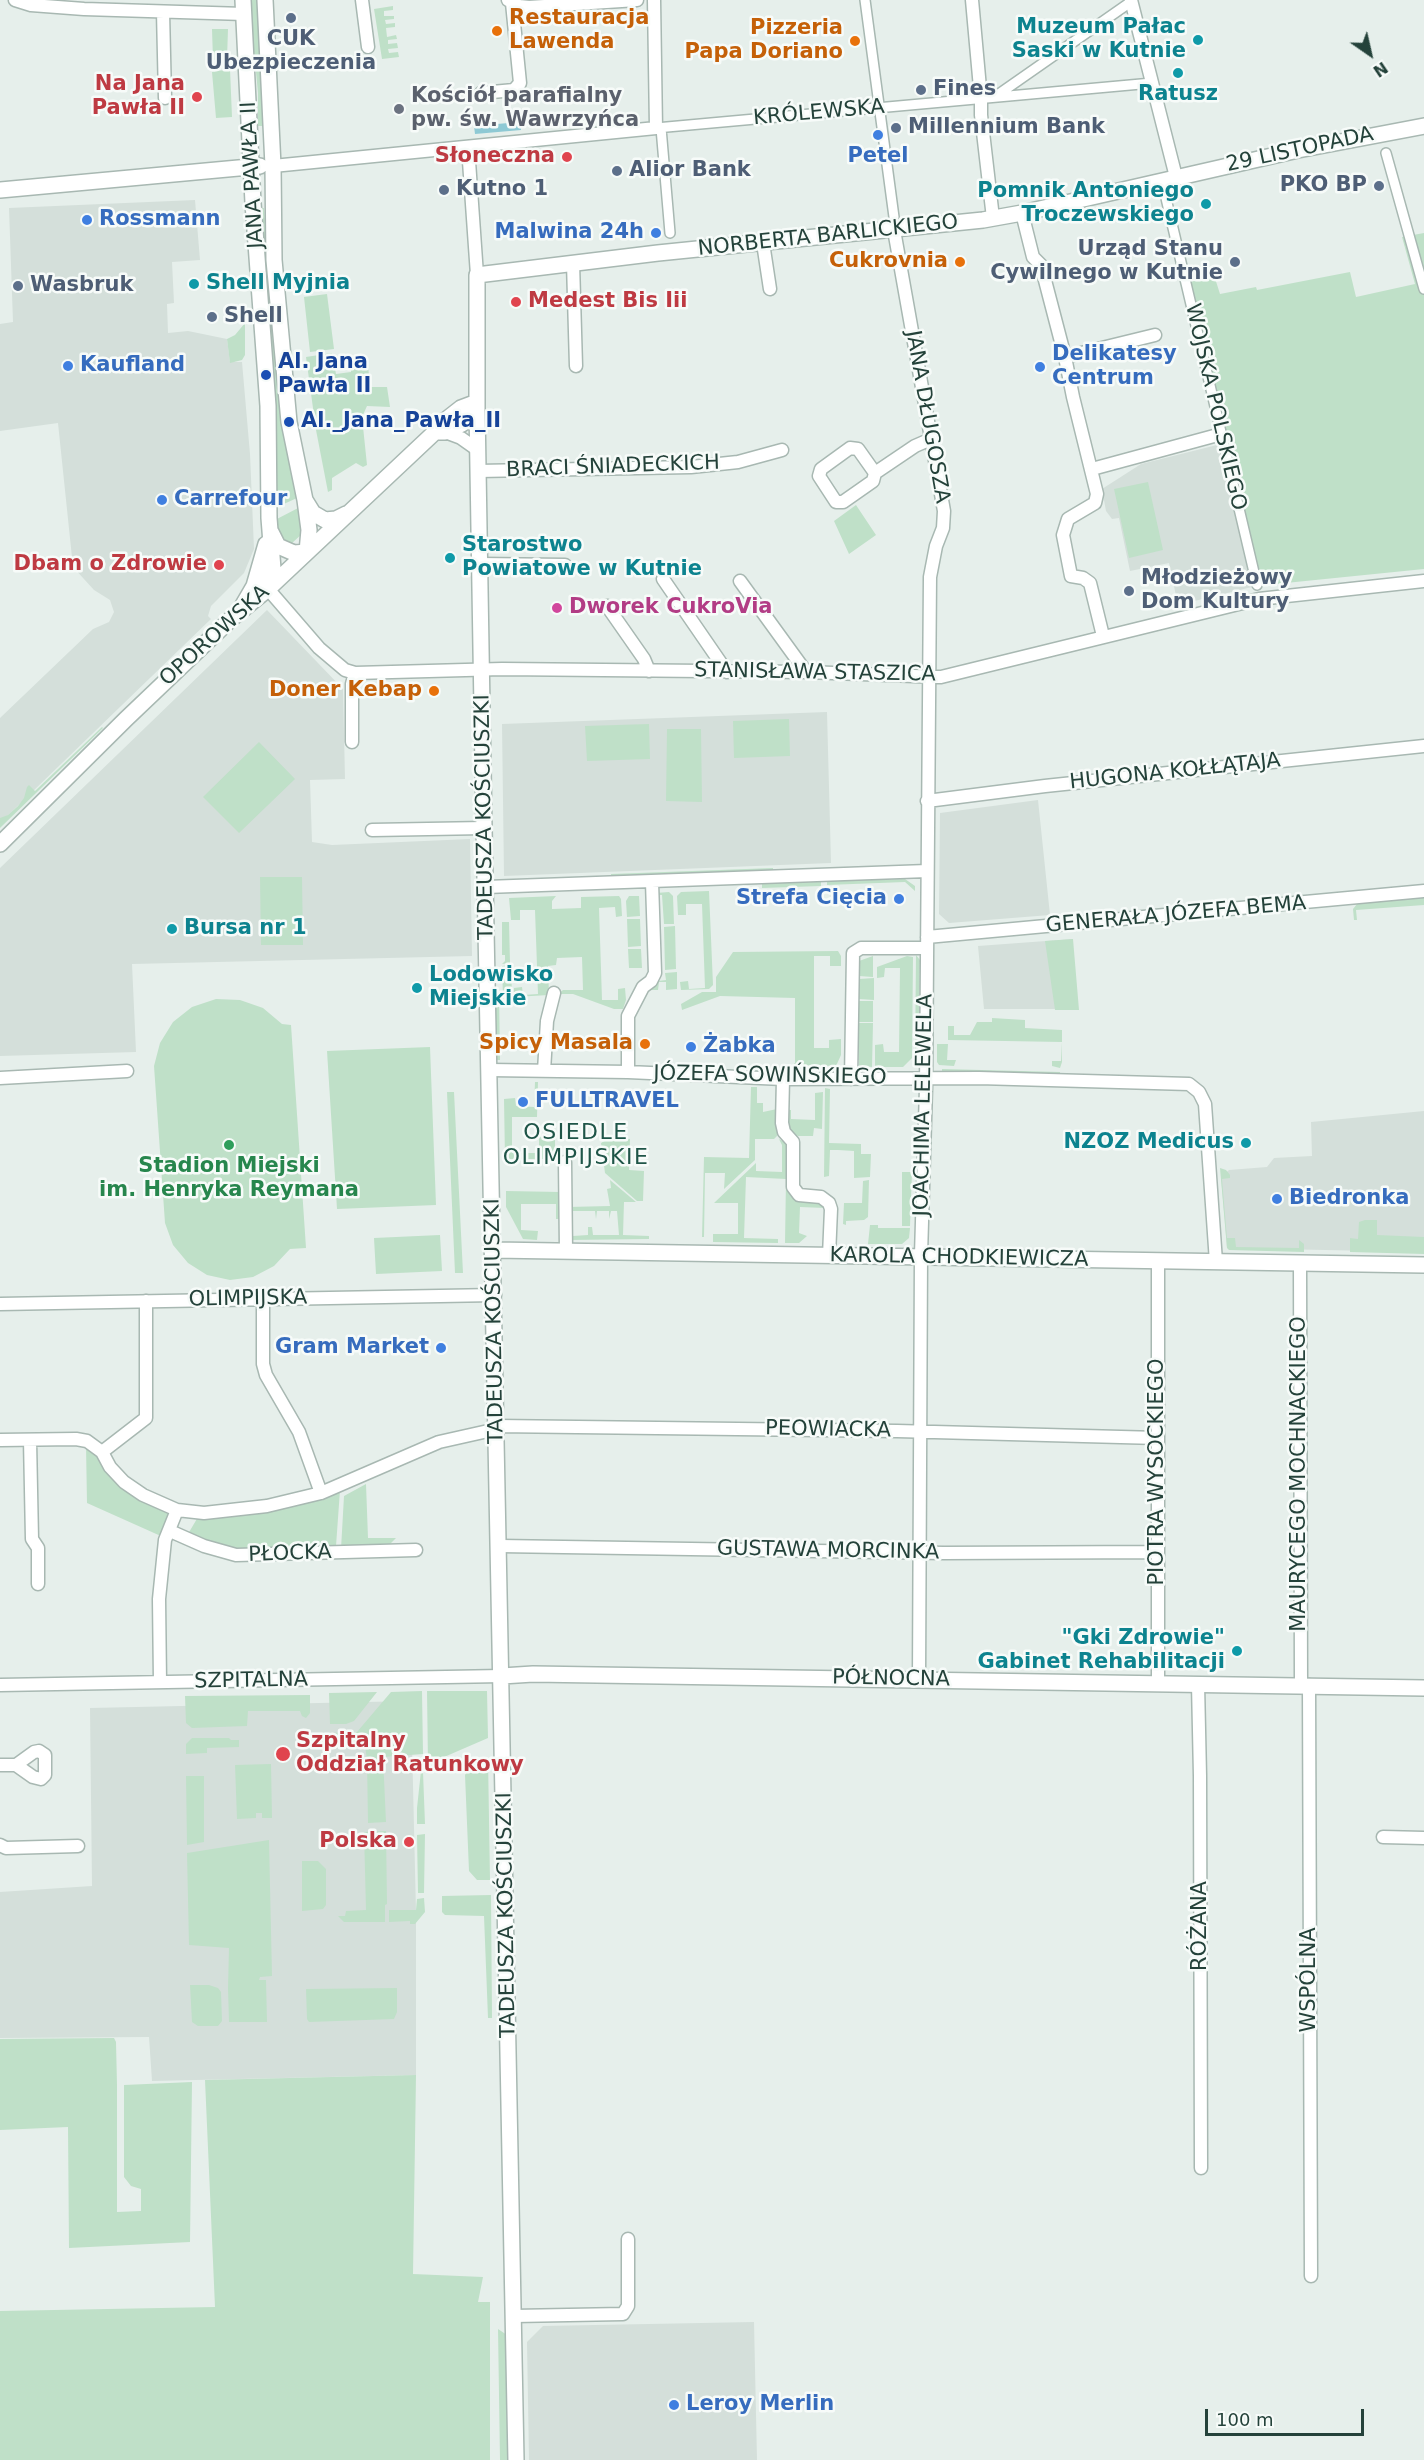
<!DOCTYPE html>
<html>
<head>
<meta charset="utf-8">
<style>
	body { margin:0 }
	#map { position:relative; width:1424px; height:2460px; overflow:hidden; background:#e6efeb; font-family:"DejaVu Sans",sans-serif }
	canvas { display:block }
	.north { position:absolute; left:1340px; top:24px; width:60px; height:60px; -webkit-text-stroke:4px #f7fbf9; paint-order:stroke; rotate:146deg; font-size:16px; font-weight:700; line-height:24px; text-align:center; color:#24423a }
	.north::after { content:''; display:block; margin:auto; width:21px; height:27px; background:#24423a; clip-path:polygon(50% 0,100% 100%,50% 72%,0 100%) }
	.scale { position:absolute; left:1205px; top:2409px; width:159px; height:27px; box-sizing:border-box; border:3px solid #24423a; border-top:0; padding-left:8px; font-size:18px; line-height:21px; white-space:nowrap; color:#24423a; -webkit-text-stroke:4px #f7fbf9; paint-order:stroke }
</style>
</head>
<body>
<div id="map">
<canvas width="1424" height="2460"></canvas>
<div class="north">N</div>
<div class="scale">100 m</div>
</div>
<script>
const ctx = document.querySelector('canvas').getContext('2d');
ctx.lineJoin = 'round';
function fillPath(path, color) {
  ctx.fillStyle = color;
  ctx.fill(path, 'evenodd');
}
function toPath(rows) {
  const path = new Path2D();
  for (const r of rows) {
    path.moveTo(r[0], r[1]);
    for (let i = 2; i < r.length; i += 2) path.lineTo(r[i], r[i + 1]);
  }
  return path;
}
function stroke(path, color, width, dash) {
  ctx.strokeStyle = color;
  ctx.lineWidth = width;
  ctx.lineCap = dash ? 'butt' : 'round';
  ctx.setLineDash(dash || []);
  ctx.stroke(path);
}
function label(font, color, halo, rows, align = 'center') {
  ctx.font = font + ' "DejaVu Sans",sans-serif';
  ctx.lineWidth = 5;
  ctx.setLineDash([]);
  ctx.textBaseline = 'middle';
  ctx.strokeStyle = halo;
  ctx.fillStyle = color;
  for (const [text, x, y, turn = 0] of rows) {
    ctx.save();
    ctx.translate(x, y);
    ctx.rotate((+turn || 0) * Math.PI / 180);
    ctx.textAlign = isNaN(turn) ? turn : align;
    if (halo) ctx.strokeText(text, 0, 0);
    ctx.fillText(text, 0, 0);
    ctx.restore();
  }
}
const built = toPath([
	[195,200,200,260,172,262,174,303,167,304,168,333,188,331,227,339,230,362,242,362,250,454,254,549,244,573,211,606,208,616,211,619,0,823,0,718,93,629,109,622,114,612,110,600,94,590,73,567,58,423,0,431,0,324,13,322,9,208],
	[1229,442,1256,586,1178,605,1169,563,1130,571,1119,518,1112,519,1106,511,1102,489,1141,464],
	[267,610,343,689,345,779,310,780,312,842,332,845,470,839,472,956,132,964,136,1052,0,1056,0,868],
	[827,712,831,863,504,876,502,724],
	[1038,800,1050,915,949,923,939,914,940,813],
	[1073,939,1066,1009,984,1009,978,946],
	[1424,1111,1424,1252,1227,1248,1221,1177,1229,1170,1267,1167,1274,1158,1312,1156,1311,1122],
	[411,1701,416,1912,416,2075,152,2081,149,2037,0,2038,0,1892,92,1886,90,1708],
	[754,2322,757,2460,529,2460,527,2342,543,2326]
]);
const green = toPath([
	[249,0,258,0,264,126,258,126,258,93],
	[393,6,393,10,384,11,384,16,394,16,394,19,385,20,386,24,395,23,395,27,386,28,387,37,396,35,397,39,388,40,388,44,397,43,398,48,388,49,389,53,398,52,399,57,382,59,374,9],
	[212,29,228,29,227,59,213,60],
	[230,69,232,117,216,118,212,72],
	[259,208,264,208,283,433,297,498,275,508],
	[1424,233,1424,569,1256,586,1229,442,1221,417,1189,281,1214,275,1220,294,1256,287,1257,290,1350,272,1356,297,1415,284,1402,237],
	[327,294,334,349,310,352,304,297],
	[245,323,245,355,242,360,230,363,227,339,235,335],
	[332,353,336,374,351,372,351,368,368,365,370,387,387,387,390,407,367,406,362,417,367,465,363,467,356,463,332,478,332,490,328,492,316,430,306,357],
	[1148,482,1163,550,1129,558,1114,489],
	[856,505,876,535,849,554,834,521],
	[300,507,303,533,291,544,281,541,275,520],
	[789,719,790,756,734,758,733,721],
	[649,724,650,759,587,761,585,726],
	[102,727,103,728,0,828,0,818,8,815,18,806,24,798,27,787,29,785,35,791],
	[667,729,701,729,702,802,666,801],
	[259,742,295,779,239,833,203,797],
	[773,868,773,872,611,878,611,874],
	[260,877,302,877,303,945,261,945],
	[905,879,915,886,915,891,905,882,827,885,827,881],
	[821,882,821,886,762,888,762,883],
	[709,891,713,985,709,989,681,990,680,982,688,981,689,989,705,988,702,904,686,904,686,915,678,915,677,896,681,892],
	[669,892,673,896,674,924,664,924,662,895,655,895,656,893],
	[556,896,552,901,552,909,581,908,581,897,619,896,621,899,622,916,616,917,615,907,599,908,602,1000,618,1000,618,989,625,988,626,1000,623,1009,614,1009,573,994,558,994,563,990,583,990,582,957,557,958,556,965,548,966,549,995,514,997,514,988,522,987,523,995,538,994,535,910,520,910,520,920,511,920,509,898],
	[629,896,639,896,640,916,627,917,626,901],
	[1424,897,1424,905,1356,910,1357,920,1354,920,1353,909,1357,904],
	[627,919,640,919,641,946,628,947],
	[502,922,509,922,510,963,502,964,505,961,505,955,502,955],
	[675,926,676,969,665,970,664,927],
	[1073,939,1079,1010,1055,1010,1045,941],
	[628,949,641,949,642,968,629,968],
	[838,951,841,956,841,966,830,966,830,956,814,956,814,1048,829,1048,829,1040,841,1039,841,1055,836,1066,793,1065,795,1063,795,998,720,996,682,1010,681,1004,702,992,716,992,716,977,733,952],
	[916,955,920,960,918,1060,915,1060],
	[873,956,873,977,859,976,859,961],
	[907,956,913,957,912,1058,903,1067,875,1067,875,1045,883,1044,884,1052,899,1052,900,968,885,968,884,977,877,978,877,967],
	[511,965,512,996,503,996,502,966],
	[677,972,677,989,666,990,666,982,659,982,658,990,646,990,656,985,658,981,666,980,665,973],
	[874,978,874,1000,859,999,859,979],
	[499,991,500,1060,496,1060,494,1006],
	[216,999,240,1000,263,1008,282,1024,291,1025,306,1248,290,1249,274,1266,253,1277,230,1280,207,1275,188,1263,173,1245,165,1223,154,1066,160,1043,173,1022,192,1007],
	[859,1001,873,1001,873,1022,859,1022],
	[992,1018,1025,1020,1025,1028,1062,1030,1062,1062,1060,1068,1052,1066,1052,1061,1061,1061,1062,1042,948,1040,948,1026,954,1026,954,1035,970,1035,977,1022,992,1022],
	[859,1023,873,1023,872,1067,859,1066],
	[937,1044,948,1044,947,1060,956,1060,954,1066,939,1065,937,1062],
	[430,1047,436,1205,337,1209,327,1051],
	[942,1069,1060,1072,1060,1074,942,1072],
	[535,1082,538,1082,537,1117,512,1117,512,1153,539,1153,539,1137,555,1140,555,1156,562,1158,561,1219,556,1219,556,1204,521,1204,521,1230,538,1231,537,1240,523,1239,506,1207,506,1191,560,1192,560,1159,505,1159,504,1099,515,1098,516,1106,534,1107],
	[751,1087,757,1087,757,1103,763,1103,763,1112,777,1109,777,1136,774,1139,755,1139,755,1160,724,1189,725,1173,705,1173,704,1237,702,1237,704,1157,749,1158],
	[825,1088,830,1089,829,1143,861,1144,861,1154,871,1154,870,1177,854,1178,854,1151,838,1150,830,1150,829,1176,824,1177],
	[447,1092,454,1092,463,1273,455,1273],
	[823,1092,822,1129,814,1128,813,1136,798,1136,790,1131,787,1127,785,1110,791,1110,791,1119,815,1120,815,1093],
	[610,1138,630,1139,629,1170,644,1171,643,1201,637,1201,605,1173,601,1143],
	[779,1139,788,1144,788,1188,791,1196,797,1200,819,1201,825,1204,824,1235,825,1208,800,1207,799,1233,807,1236,799,1243,785,1243,786,1179,746,1177,744,1238,778,1239,778,1243,713,1242,713,1234,738,1234,738,1203,714,1203,756,1163,756,1171,782,1172,782,1145],
	[1220,1168,1226,1170,1230,1175,1230,1178,1222,1179,1227,1238,1235,1238,1236,1247,1299,1248,1299,1240,1304,1244,1304,1252,1229,1250,1227,1248],
	[902,1172,912,1172,910,1226,902,1226],
	[610,1180,636,1202,624,1202,623,1235,649,1236,649,1239,569,1240,572,1228,573,1236,588,1235,588,1227,592,1227,593,1235,619,1235,617,1211,611,1211,609,1219,609,1211,597,1211,596,1219,595,1211,572,1211,572,1219,568,1207,610,1206,607,1189,611,1188],
	[869,1180,868,1217,864,1220,846,1221,846,1225,843,1224,844,1203,862,1203,863,1181],
	[1365,1220,1377,1220,1377,1235,1424,1237,1424,1254,1350,1252,1350,1238,1358,1239,1359,1222],
	[870,1225,878,1225,878,1228,910,1228,909,1238,902,1244,868,1244],
	[440,1235,442,1271,376,1274,374,1238],
	[86,1445,169,1513,163,1537,87,1503],
	[366,1484,368,1538,396,1538,387,1547,341,1549,344,1496],
	[340,1490,336,1546,238,1552,188,1534,198,1517],
	[422,1691,423,1754,383,1757,386,1822,368,1823,367,1760,365,1745,330,1745,329,1733,357,1732,391,1692],
	[427,1691,487,1691,488,1738,428,1764],
	[377,1692,354,1721,346,1724,330,1724,329,1693],
	[310,1695,310,1713,306,1718,302,1716,300,1711,248,1711,247,1726,192,1728,186,1723,185,1696],
	[192,1738,229,1738,231,1740,239,1740,239,1747,207,1748,207,1753,186,1754,186,1744],
	[485,1758,488,1758,490,1880,477,1880,469,1871,465,1775,471,1763],
	[271,1764,272,1818,262,1818,262,1813,256,1813,256,1818,237,1819,235,1765],
	[421,1771,423,1772,425,1824,417,1824,417,1808],
	[186,1776,204,1776,204,1842,187,1845],
	[386,1831,387,1904,385,1905,385,1922,344,1922,338,1916,345,1916,346,1911,366,1910,364,1832],
	[425,1834,424,1893,418,1893,417,1835],
	[269,1840,272,1976,260,1977,259,1980,266,1980,267,2022,229,2022,228,1988,229,1948,189,1945,187,1853],
	[302,1861,318,1861,326,1869,326,1905,323,1909,302,1911],
	[491,1895,492,2018,488,2018,484,1916,445,1915,442,1912,442,1896],
	[424,1898,425,1912,415,1924,410,1924,410,1921,389,1922,389,1910,416,1910,417,1899],
	[190,1985,209,1985,218,1988,221,1992,222,2021,218,2026,198,2026,192,2022],
	[397,1988,397,2012,394,2019,309,2022,307,2019,306,1989],
	[114,2038,116,2042,117,2085,117,2212,141,2211,141,2189,131,2186,124,2177,124,2085,192,2082,190,2242,69,2248,68,2127,0,2130,0,2039],
	[416,2075,413,2274,483,2277,478,2302,490,2302,490,2460,0,2460,0,2311,215,2307,205,2080],
	[498,2329,507,2335,509,2460,500,2460]
]);
const water = toPath([
	[520,122,521,130,475,134,474,126]
]);
const pedestrian = toPath([
	[865,0,894,217],
	[996,96,1132,1],
	[656,128,1152,83],
	[661,128,670,233],
	[1386,153,1424,289],
	[1165,194,1257,585]
]);
const minor = toPath([
	[15,0,31,5,84,9,244,14],
	[362,0,368,47],
	[508,0,519,6,529,7,637,0],
	[972,0,981,99,981,115,993,218],
	[1131,0,1176,177],
	[163,12,165,98],
	[481,93,514,90,520,83,512,3],
	[468,147,477,275],
	[273,166,656,128,654,0],
	[1022,213,1033,257,1041,265,1065,357,1073,397,1097,494,1095,503,1068,519,1063,535,1071,576,1083,578,1090,583,1103,636],
	[894,230,944,511,943,528,936,546,930,577,926,1088,921,1255,919,1679],
	[763,243,770,289],
	[573,263,576,366],
	[1065,357,1155,335],
	[445,432,461,438,478,450],
	[1092,469,1214,436],
	[478,471,691,467,738,462,782,450],
	[875,473,873,481,843,502,836,502,819,476,821,469,850,448,858,449,875,473,915,446,931,439],
	[480,564,565,565],
	[663,579,727,672],
	[740,581,806,672],
	[268,589,319,648,345,670,355,673,502,669,806,672,941,677,1259,599,1424,581],
	[607,606,644,659,649,671],
	[352,742,352,684,355,673],
	[927,801,1045,786,1424,746],
	[372,830,484,828],
	[486,887,927,871],
	[927,937,1424,891],
	[490,1070,628,1072,783,1079,979,1078,1189,1084,1199,1092,1205,1104,1216,1262],
	[544,1071,547,1021,554,993],
	[628,1072,628,1016,643,987,651,981,655,973,652,882],
	[0,1078,127,1071],
	[783,1079,782,1123,784,1132,793,1142,793,1187,799,1195,821,1197,829,1203,831,1209,829,1256],
	[851,1079,853,953,861,948,927,948],
	[565,1162,566,1251],
	[1158,1261,1158,1684],
	[1300,1263,1301,1685],
	[263,1299,263,1364,266,1375,299,1432,321,1493],
	[0,1304,495,1295],
	[497,1426,897,1431,1158,1438],
	[0,1440,76,1439,87,1441,102,1452,110,1467,124,1482,143,1495,177,1510,204,1513,267,1506,321,1493,439,1442,497,1429],
	[30,1440,32,1539,38,1548,38,1584],
	[102,1452,146,1418,146,1301],
	[170,1531,204,1546,236,1555,416,1550],
	[500,1546,944,1553,1157,1552],
	[160,1682,159,1599,165,1540,177,1510],
	[1198,1684,1200,1776,1201,2168],
	[0,1685,502,1676],
	[1309,1685,1311,2276],
	[0,1765,16,1765,34,1752,39,1751,45,1755,45,1775,41,1779,33,1777,16,1765],
	[1383,1837,1424,1838],
	[0,1845,6,1848,78,1846],
	[514,2316,623,2314,628,2306,628,2239]
]);
const tertiary = toPath([
	[243,0,253,203,268,406,269,518,273,569,268,589],
	[265,0,273,166,274,260,289,422,305,500,309,530,307,552],
	[0,190,260,166],
	[435,432,445,432,462,424,477,409],
	[305,500,313,513,325,520,336,519,346,514],
	[271,532,278,546,294,553,307,552],
	[243,605,254,586,266,544],
	[0,844,126,719,231,619,268,589,435,432,438,426,461,408,477,402],
	[494,1250,1424,1265],
	[502,1676,533,1674,1424,1688],
	[516,2460,484,828,477,409,477,275,658,253,983,220,1022,213,1298,150,1424,126]
]);
const markers = [
	[291,18,6,"#5c6f8a"],
	[497,31,6,"#e8710a"],
	[1198,40,6,"#0f9aa8"],
	[855,41,6,"#e8710a"],
	[1178,73,6,"#0f9aa8"],
	[921,90,6,"#5c6f8a"],
	[197,97,6,"#e0444e"],
	[399,109,6,"#6b7280"],
	[896,128,6,"#5c6f8a"],
	[878,135,6,"#3f7fe0"],
	[567,157,6,"#e0444e"],
	[617,171,6,"#5c6f8a"],
	[1379,186,6,"#5c6f8a"],
	[444,190,6,"#5c6f8a"],
	[1206,204,6,"#0f9aa8"],
	[87,220,6,"#3f7fe0"],
	[656,233,6,"#3f7fe0"],
	[960,262,6,"#e8710a"],
	[1235,262,6,"#5c6f8a"],
	[194,284,6,"#0f9aa8"],
	[18,286,6,"#5c6f8a"],
	[516,302,6,"#e0444e"],
	[212,317,6,"#5c6f8a"],
	[68,366,6,"#3f7fe0"],
	[1040,367,6,"#3f7fe0"],
	[266,375,6,"#1a4fb4"],
	[289,422,6,"#1a4fb4"],
	[162,500,6,"#3f7fe0"],
	[450,558,6,"#0f9aa8"],
	[219,565,6,"#e0444e"],
	[1129,591,6,"#5c6f8a"],
	[557,608,6,"#d1479c"],
	[434,691,6,"#e8710a"],
	[899,899,6,"#3f7fe0"],
	[172,929,6,"#0f9aa8"],
	[417,988,6,"#0f9aa8"],
	[645,1044,6,"#e8710a"],
	[691,1047,6,"#3f7fe0"],
	[523,1102,6,"#3f7fe0"],
	[1246,1143,6,"#0f9aa8"],
	[229,1145,6,"#2e9e5b"],
	[1277,1199,6,"#3f7fe0"],
	[441,1348,6,"#3f7fe0"],
	[1237,1651,6,"#0f9aa8"],
	[283,1754,8,"#e0444e"],
	[409,1842,6,"#e0444e"],
	[674,2405,6,"#3f7fe0"]
];
const foodNames = [
	["Restauracja",509,19,"left"],
	["Lawenda",509,43,"left"],
	["Pizzeria",843,29],
	["Papa Doriano",843,53],
	["Cukrovnia",948,262],
	["Doner Kebap",422,691],
	["Spicy Masala",633,1044]
];
const cultureNames = [
	["Muzeum Pałac",1186,28],
	["Saski w Kutnie",1186,52],
	["Ratusz",1178,95,"center"],
	["Pomnik Antoniego",1194,192],
	["Troczewskiego",1194,216],
	["Shell Myjnia",206,284,"left"],
	["Starostwo",462,546,"left"],
	["Powiatowe w Kutnie",462,570,"left"],
	["Bursa nr 1",184,929,"left"],
	["Lodowisko",429,976,"left"],
	["Miejskie",429,1000,"left"],
	["NZOZ Medicus",1234,1143],
	["\"Gki Zdrowie\"",1225,1639],
	["Gabinet Rehabilitacji",1225,1663]
];
const serviceNames = [
	["CUK",291,40,"center"],
	["Ubezpieczenia",291,64,"center"],
	["Fines",933,90],
	["Millennium Bank",908,128],
	["Alior Bank",629,171],
	["PKO BP",1367,186,"right"],
	["Kutno 1",456,190],
	["Urząd Stanu",1223,250,"right"],
	["Cywilnego w Kutnie",1223,274,"right"],
	["Wasbruk",30,286],
	["Shell",224,317],
	["Młodzieżowy",1141,579],
	["Dom Kultury",1141,603]
];
const healthNames = [
	["Na Jana",185,85],
	["Pawła II",185,109],
	["Słoneczna",555,157],
	["Medest Bis Iii",528,302,"left"],
	["Dbam o Zdrowie",207,565],
	["Szpitalny",296,1742,"left"],
	["Oddział Ratunkowy",296,1766,"left"],
	["Polska",397,1842]
];
const worshipNames = [
	["Kościół parafialny",411,97],
	["pw. św. Wawrzyńca",411,121]
];
const streetNames = [
	["KRÓLEWSKA",819,113,-5],
	["29 LISTOPADA",1300,150,-12],
	["JANA PAWŁA II",253,175,-93],
	["NORBERTA BARLICKIEGO",828,236,-6],
	["WOJSKA POLSKIEGO",1215,407,77],
	["JANA DŁUGOSZA",927,417,80],
	["BRACI ŚNIADECKICH",613,467,-2],
	["OPOROWSKA",215,636,-42],
	["STANISŁAWA STASZICA",815,673,1],
	["HUGONA KOŁŁĄTAJA",1175,772,-6],
	["TADEUSZA KOŚCIUSZKI",485,817,-91],
	["GENERAŁA JÓZEFA BEMA",1176,915,-5],
	["JÓZEFA SOWIŃSKIEGO",770,1076,1],
	["JOACHIMA LELEWELA",924,1105,-89],
	["KAROLA CHODKIEWICZA",959,1258,1],
	["OLIMPIJSKA",248,1299,-1],
	["TADEUSZA KOŚCIUSZKI",495,1321,-91],
	["PEOWIACKA",828,1430,1],
	["PIOTRA WYSOCKIEGO",1158,1472,-90],
	["MAURYCEGO MOCHNACKIEGO",1300,1474,-90],
	["GUSTAWA MORCINKA",828,1551,1],
	["PŁOCKA",290,1554,-2],
	["PÓŁNOCNA",891,1679,1],
	["SZPITALNA",251,1681,-1],
	["TADEUSZA KOŚCIUSZKI",507,1915,-91],
	["RÓŻANA",1201,1926,-90],
	["WSPÓLNA",1310,1980,-90]
];
const shopNames = [
	["Petel",878,157,"center"],
	["Rossmann",99,220],
	["Malwina 24h",644,233,"right"],
	["Delikatesy",1052,355],
	["Centrum",1052,379],
	["Kaufland",80,366],
	["Carrefour",174,500],
	["Strefa Cięcia",887,899,"right"],
	["Żabka",703,1047],
	["FULLTRAVEL",535,1102],
	["Biedronka",1289,1199],
	["Gram Market",429,1348,"right"],
	["Leroy Merlin",686,2405]
];
const transitNames = [
	["Al. Jana",278,363],
	["Pawła II",278,387],
	["Al._Jana_Pawła_II",301,422]
];
const hotelNames = [
	["Dworek CukroVia",569,608]
];
const leisureNames = [
	["Stadion Miejski",229,1167],
	["im. Henryka Reymana",229,1191]
];
const neighbourhoodNames = [
	["OSIEDLE",576,1133],
	["OLIMPIJSKIE",576,1158]
];
fillPath(built, '#d4dfda');
fillPath(green, '#bfe0c8');
fillPath(water, '#8ec9d4');
stroke(pedestrian, '#a8b8b2', 12);
stroke(minor, '#a8b8b2', 15);
stroke(tertiary, '#a8b8b2', 18);
stroke(pedestrian, '#fff', 9);
stroke(minor, '#fff', 12);
stroke(tertiary, '#fff', 15);
for (const [x, y, r, color] of markers) {
  const dot = new Path2D();
  dot.arc(x, y, r, 0, 2 * Math.PI);
  ctx.fillStyle = color;
  ctx.fill(dot);
  stroke(dot, '#f7fbf9', 2);
}
label('bold 21px', '#c56008', '#f7fbf9', foodNames, 'right');
label('bold 21px', '#0d838f', '#f7fbf9', cultureNames, 'right');
label('bold 21px', '#4e5e75', '#f7fbf9', serviceNames, 'left');
label('bold 21px', '#be3a42', '#f7fbf9', healthNames, 'right');
label('bold 21px', '#5b616d', '#f7fbf9', worshipNames, 'left');
label('21px', '#24423a', '#f7fbf9', streetNames);
label('bold 21px', '#366cbe', '#f7fbf9', shopNames, 'left');
label('bold 21px', '#164399', '#f7fbf9', transitNames, 'left');
label('bold 21px', '#b23c85', '#f7fbf9', hotelNames, 'left');
label('bold 21px', '#27864d', '#f7fbf9', leisureNames);
ctx.letterSpacing = '1.5px';
label('22px', '#1f5548', '#f7fbf9', neighbourhoodNames);
ctx.letterSpacing = '0px';
</script>
</body>
</html>
